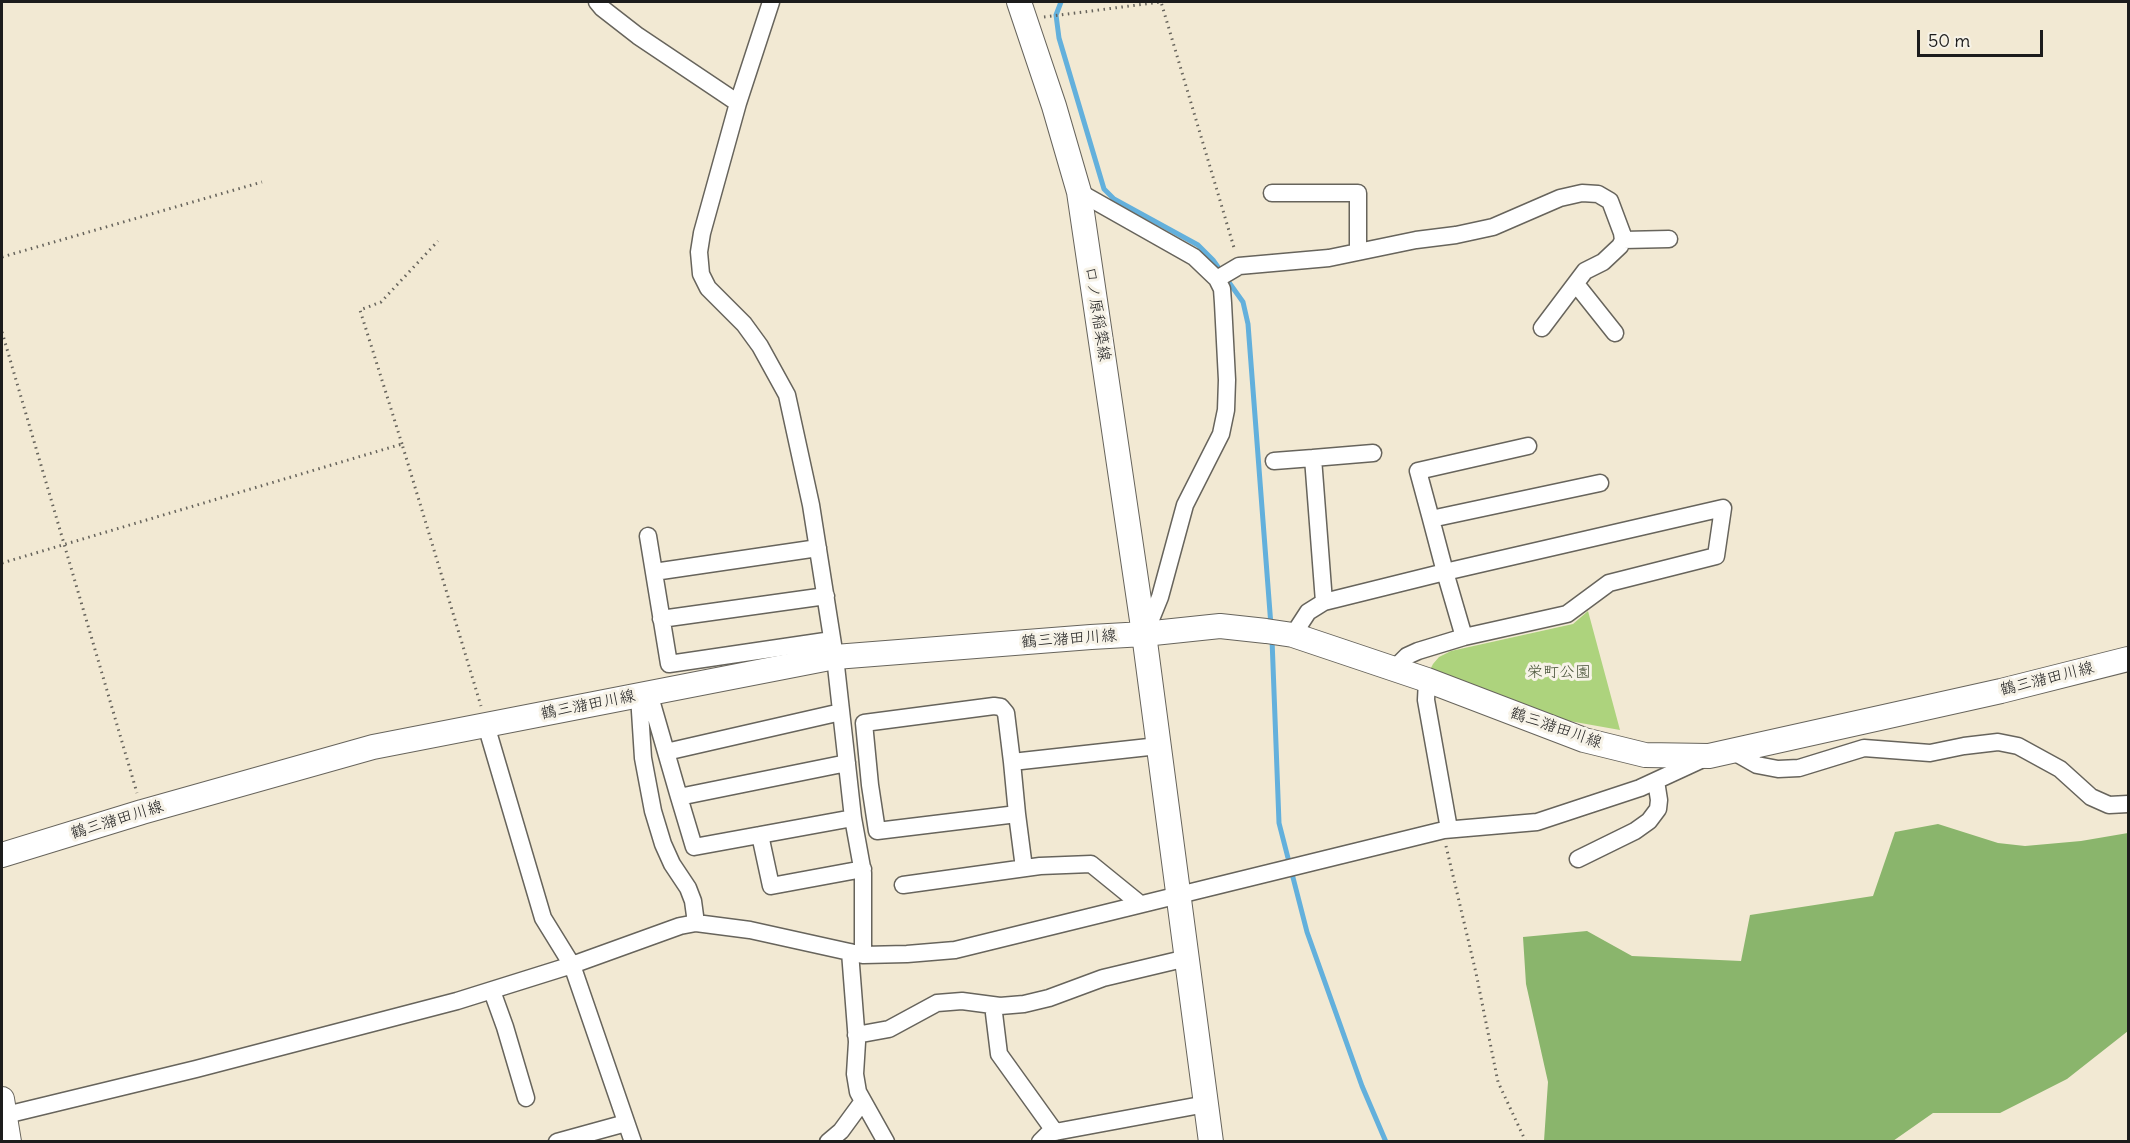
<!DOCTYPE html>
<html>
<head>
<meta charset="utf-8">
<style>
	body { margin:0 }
	#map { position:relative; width:2130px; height:1143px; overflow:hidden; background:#f2e9d3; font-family:Delius,sans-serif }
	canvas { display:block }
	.frame { position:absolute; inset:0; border:3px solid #1c1c1c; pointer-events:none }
	.scale { position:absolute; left:1917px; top:30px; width:126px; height:27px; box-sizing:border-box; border:3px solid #1c1c1c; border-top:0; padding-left:8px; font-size:18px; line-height:21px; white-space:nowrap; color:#1c1c1c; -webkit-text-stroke:4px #f7f3e8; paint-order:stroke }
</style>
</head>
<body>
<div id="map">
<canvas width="2130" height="1143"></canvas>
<div class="frame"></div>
<div class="scale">50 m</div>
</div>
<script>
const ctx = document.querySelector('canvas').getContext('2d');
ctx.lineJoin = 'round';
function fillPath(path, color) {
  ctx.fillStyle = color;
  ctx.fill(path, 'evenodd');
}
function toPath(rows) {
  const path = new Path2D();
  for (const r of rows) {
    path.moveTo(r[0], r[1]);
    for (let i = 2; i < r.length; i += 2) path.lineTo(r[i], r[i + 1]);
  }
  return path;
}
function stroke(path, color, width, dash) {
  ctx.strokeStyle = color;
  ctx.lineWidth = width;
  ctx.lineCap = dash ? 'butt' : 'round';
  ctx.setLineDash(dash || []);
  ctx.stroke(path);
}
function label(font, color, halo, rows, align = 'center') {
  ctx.font = font + ' Delius,"Klee One",sans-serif';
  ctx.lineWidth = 6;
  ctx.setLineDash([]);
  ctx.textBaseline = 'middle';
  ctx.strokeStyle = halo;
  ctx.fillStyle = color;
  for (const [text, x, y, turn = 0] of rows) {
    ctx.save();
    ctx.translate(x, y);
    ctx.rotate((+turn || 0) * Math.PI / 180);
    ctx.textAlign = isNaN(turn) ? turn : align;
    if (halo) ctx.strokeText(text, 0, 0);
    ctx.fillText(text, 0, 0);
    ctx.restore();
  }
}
const green = toPath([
	[1588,611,1620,730,1558,719,1429,672,1433,664,1439,657,1451,651,1573,624]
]);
const forest = toPath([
	[1938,824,1998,843,2025,846,2081,841,2128,833,2128,1031,2067,1079,2000,1113,1933,1113,1893,1141,1544,1141,1548,1082,1526,984,1523,937,1587,931,1632,956,1741,961,1750,915,1873,896,1895,832]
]);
const stream = toPath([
	[1061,2,1056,15,1059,38,1104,189,1114,199,1198,245,1213,260,1243,302,1248,324,1271,626],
	[1272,639,1279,823,1307,932,1362,1086,1386,1142]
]);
const path = toPath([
	[1044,17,1161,2,1235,251],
	[2,257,262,182],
	[2,332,137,793],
	[402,444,360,310,381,302,438,241],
	[2,563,402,444,481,706],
	[1446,846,1476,973,1498,1082,1526,1142]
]);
const street = toPath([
	[597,2,602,8,638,36,738,103],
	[771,2,738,103,702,233,699,252,701,274,708,288,744,324,760,346,787,395,811,505,835,657,853,818,863,873,863,955],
	[1079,192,1194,257,1217,279,1239,266,1329,258,1416,240,1456,235,1493,227,1560,198,1582,193,1598,194,1610,201,1622,233,1623,240,1620,246,1603,262,1585,271,1542,328],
	[1272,193,1358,193,1358,252],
	[1623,240,1669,239],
	[1576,284,1615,333],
	[1274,461,1313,458],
	[1431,519,1418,471,1528,446],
	[648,536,669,664,832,640],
	[654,572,818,548],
	[1324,602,1313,458,1373,453],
	[661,619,826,596],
	[1145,634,1160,597,1185,505,1221,434,1226,410,1227,380,1223,303,1222,289,1217,279],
	[1293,635,1308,612,1324,602,1445,572,1723,508,1716,556,1609,583,1567,614,1464,637,1445,572,1431,519,1600,483],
	[1394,669,1407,656,1418,651,1464,637],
	[1427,680,1426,700,1449,829],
	[649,693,679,797],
	[639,696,643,758,653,811,663,844,672,864,688,888,693,901,696,923],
	[486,725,543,918,572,965,633,1142],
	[666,752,841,712],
	[1734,752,1757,765,1778,769,1799,768,1864,748,1930,753,1964,746,1998,742,2018,746,2060,769,2091,797,2109,805,2128,804],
	[1012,762,1017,814,877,831,870,785,864,723,994,706,1001,707,1006,713,1012,762,1158,746],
	[847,763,679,797,694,847,853,818],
	[1017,814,1024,868],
	[760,835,771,886,863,869],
	[1578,859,1635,831,1649,821,1658,809,1659,800,1656,781],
	[903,885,1040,866,1091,864,1139,903],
	[850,952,857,1042,855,1074,858,1092,886,1142],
	[492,991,505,1027,526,1098],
	[993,1005,999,1054,1055,1132],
	[856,1035,889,1029,937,1003,962,1001,1000,1006,1024,1004,1049,998,1103,978,1187,958],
	[6,1115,196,1069,457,1001,572,965,680,926,696,923,750,930,863,955,907,954,955,950,1444,830,1537,822,1640,788,1705,758],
	[557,1142,626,1123],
	[828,1142,841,1131,863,1101],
	[1040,1142,1048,1134,1055,1132,1206,1104]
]);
const secondary = toPath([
	[1019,2,1054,106,1079,192,1144,634,1211,1142],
	[2,855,142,812,373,747,835,657,1091,637,1144,634,1220,626,1266,631,1293,635,1427,680,1584,740,1645,755,1709,756,2001,691,2128,659],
	[2,1099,9,1142]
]);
const streetNames = [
	["口ノ原稲築線",1097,314,81],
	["鶴三潴田川線",1069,639,-4],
	["鶴三潴田川線",2047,679,-14],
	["鶴三潴田川線",588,705,-11],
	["鶴三潴田川線",1556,728,19],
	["鶴三潴田川線",117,820,-17]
];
const parkNames = [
	["栄町公園",1559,672]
];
fillPath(green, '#add37d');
fillPath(forest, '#8ab56c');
stroke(stream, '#63b0dc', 5);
stroke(street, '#67645c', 19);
stroke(secondary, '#67645c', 26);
stroke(path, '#67645c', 3, [1.5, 4.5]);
stroke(street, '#fff', 16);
stroke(secondary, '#fff', 24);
label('16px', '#1c1c1c', '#f7f3e8', streetNames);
label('16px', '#485339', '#f7f3e8', parkNames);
</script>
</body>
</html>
